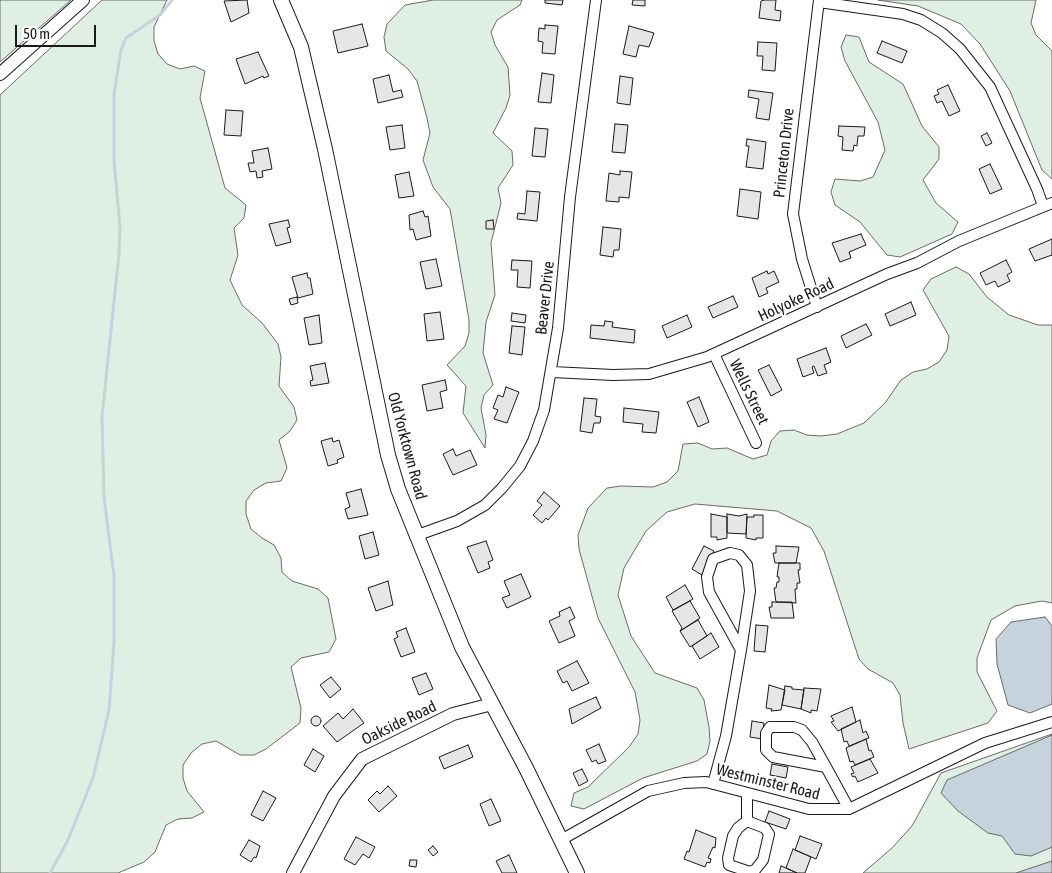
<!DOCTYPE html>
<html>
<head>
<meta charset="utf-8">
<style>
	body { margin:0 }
	#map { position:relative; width:1052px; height:873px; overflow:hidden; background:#fff; font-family:"Asap Condensed",sans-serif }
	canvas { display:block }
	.scale { position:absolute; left:15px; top:25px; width:81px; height:22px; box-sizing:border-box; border:2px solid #1a1a1a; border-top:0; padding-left:6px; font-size:15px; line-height:18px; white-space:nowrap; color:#1a1a1a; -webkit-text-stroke:4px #fff; paint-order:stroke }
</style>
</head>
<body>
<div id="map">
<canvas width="1052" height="873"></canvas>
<div class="scale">50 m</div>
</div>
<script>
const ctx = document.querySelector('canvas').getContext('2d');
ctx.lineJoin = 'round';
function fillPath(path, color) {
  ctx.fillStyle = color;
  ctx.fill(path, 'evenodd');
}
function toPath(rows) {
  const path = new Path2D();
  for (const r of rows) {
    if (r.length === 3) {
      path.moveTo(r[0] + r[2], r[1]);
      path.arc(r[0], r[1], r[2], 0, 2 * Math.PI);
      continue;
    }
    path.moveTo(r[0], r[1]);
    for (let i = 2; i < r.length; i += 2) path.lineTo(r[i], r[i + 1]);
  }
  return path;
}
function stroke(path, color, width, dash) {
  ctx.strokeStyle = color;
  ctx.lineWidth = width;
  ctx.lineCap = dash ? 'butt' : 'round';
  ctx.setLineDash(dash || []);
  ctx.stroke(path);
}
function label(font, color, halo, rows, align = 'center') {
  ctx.font = font + ' "Asap Condensed",sans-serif';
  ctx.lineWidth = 4;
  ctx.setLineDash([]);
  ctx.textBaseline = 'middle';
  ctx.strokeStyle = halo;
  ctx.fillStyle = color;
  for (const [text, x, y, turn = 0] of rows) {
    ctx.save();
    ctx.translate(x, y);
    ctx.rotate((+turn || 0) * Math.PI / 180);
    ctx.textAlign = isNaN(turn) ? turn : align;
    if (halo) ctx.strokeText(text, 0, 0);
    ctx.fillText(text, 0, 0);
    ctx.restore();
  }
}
const green = toPath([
	[0,0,71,0,0,62,0,0],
	[102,0,167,0,154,27,154,41,158,54,167,64,180,69,194,66,205,71,200,98,225,188,246,205,244,218,234,228,238,255,230,280,242,305,262,323,278,344,281,357,279,386,294,407,297,420,290,431,279,440,287,468,281,481,266,483,254,490,246,501,246,514,251,529,262,538,274,545,281,558,282,572,292,581,318,589,328,598,336,639,329,652,301,658,291,667,301,708,300,723,266,749,254,755,240,755,216,741,202,744,191,753,183,765,183,778,187,791,204,812,192,818,178,819,166,825,155,852,144,862,118,873,0,873,0,95,102,0],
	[433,0,522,0,520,5,497,20,491,32,495,45,508,67,510,95,506,108,493,133,512,151,513,165,498,188,501,203,491,243,495,295,486,322,483,353,493,385,484,395,481,408,486,435,485,448,463,413,466,386,447,365,465,346,469,333,469,320,450,209,433,187,423,160,430,133,427,118,417,81,408,69,386,51,384,37,387,24,405,5,433,0],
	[878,0,1036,0,1031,23,1036,35,1052,51,1052,179,1042,170,1010,91,980,44,961,24,918,6,878,0],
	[846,35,859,37,869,62,903,84,922,126,939,147,939,159,923,180,936,203,958,222,952,234,900,257,887,255,860,222,835,205,831,192,835,179,860,181,873,177,885,150,878,122,845,61,841,47,846,35],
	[956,267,969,274,987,297,1009,315,1038,325,1052,325,1052,603,1042,601,1015,606,991,620,977,658,977,672,997,711,988,723,909,749,903,723,900,695,893,683,868,669,859,659,824,551,811,528,777,511,695,504,667,512,646,531,624,568,618,595,631,636,655,673,697,688,704,700,709,727,710,741,707,754,697,761,643,778,584,809,571,806,574,793,588,787,629,747,638,734,640,720,635,692,598,618,579,549,578,535,588,508,607,488,621,486,653,487,667,482,678,471,683,444,698,443,712,449,727,448,753,459,767,455,771,441,780,431,794,430,807,435,821,436,837,434,864,423,885,403,901,380,913,372,927,369,939,362,947,350,949,336,923,290,931,279,956,267],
	[1052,734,1052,873,863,873,892,848,912,826,941,773,1052,734]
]);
const water = toPath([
	[1045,617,1052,626,1052,704,1030,713,1008,705,997,664,996,639,1011,622,1045,617],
	[1052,735,1052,847,1031,856,1015,854,1002,836,988,833,958,811,941,793,947,780,1052,735],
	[1052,861,1052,873,1016,873,1052,861]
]);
const stream = toPath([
	[50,873,68,840,93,778,109,710,114,643,114,576,104,497,102,417,119,254,120,227,114,161,114,94,121,50,126,38,160,15,172,0]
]);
const building = toPath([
	[247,0,249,13,231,22,224,1,247,0],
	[545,0,563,0,562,5,545,3,545,0],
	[633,0,645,0,645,6,632,5,633,0],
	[764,0,776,0,775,10,781,11,780,21,759,18,761,1,764,0],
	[362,24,368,46,338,53,333,31,362,24],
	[545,25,558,26,555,54,542,53,543,42,538,41,539,28,545,29,545,25],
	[629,26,654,33,649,47,639,45,636,57,623,54,629,26],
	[882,41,907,51,902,63,877,53,882,41],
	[758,42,777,43,775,71,762,70,763,56,757,56,758,42],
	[258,52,269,76,264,78,263,76,245,84,236,59,258,52],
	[542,73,554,75,551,103,538,102,542,73],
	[389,75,393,92,401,90,403,97,378,103,373,79,389,75],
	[620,76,633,78,630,105,617,103,620,76],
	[948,85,960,111,949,116,942,101,937,103,934,96,939,94,937,90,948,85],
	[749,90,773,93,769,120,756,118,759,99,748,97,749,90],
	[226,110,243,111,241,136,224,135,226,110],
	[615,124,628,125,625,153,612,152,615,124],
	[402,125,405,148,390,150,386,127,402,125],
	[839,126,865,127,864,136,858,136,857,146,854,145,853,151,842,150,843,137,838,136,839,126],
	[535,128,548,129,545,157,532,156,535,128],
	[987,133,992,143,986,146,981,136,987,133],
	[747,139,766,142,763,169,746,167,749,146,746,146,747,139],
	[268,148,272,169,262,171,263,177,257,178,256,171,250,172,248,163,254,163,252,151,268,148],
	[990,164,1002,189,990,194,979,169,990,164],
	[620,171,632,172,629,198,619,197,619,202,606,201,609,173,620,175,620,171],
	[409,172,414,196,399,198,395,175,409,172],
	[740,189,761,192,758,219,737,216,740,189],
	[527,191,540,192,537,221,517,219,518,213,525,214,527,191],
	[423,211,425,217,428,216,431,236,416,240,413,229,410,230,409,215,423,211],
	[288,220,290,227,287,228,291,242,276,246,269,224,288,220],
	[493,220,494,229,486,229,486,221,493,220],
	[603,227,621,229,619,250,614,250,613,257,600,255,603,227],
	[861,234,866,245,849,252,851,258,840,262,832,243,861,234],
	[1052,239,1052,255,1035,261,1029,249,1052,239],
	[436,259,442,286,426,289,420,262,436,259],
	[512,260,532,261,530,288,517,287,518,270,511,270,512,260],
	[1006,260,1012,272,1007,275,1010,281,998,287,995,281,986,285,980,273,1006,260],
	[767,271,768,274,774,271,779,282,766,288,768,293,759,297,752,278,767,271],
	[307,273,308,278,310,278,313,294,298,298,292,277,307,273],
	[733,296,738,307,713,318,708,307,733,296],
	[297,297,298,303,291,305,289,299,297,297],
	[911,302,916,315,890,326,885,314,911,302],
	[440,312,444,339,427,341,424,314,440,312],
	[512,313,526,315,525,323,511,321,512,313],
	[319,315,322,343,309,345,304,318,319,315],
	[687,315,692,327,667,338,662,326,687,315],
	[605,321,613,322,612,327,635,330,634,343,590,338,591,325,604,326,605,321],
	[866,324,872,335,846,348,841,336,866,324],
	[512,326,525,327,522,355,509,353,512,326],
	[826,348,831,362,824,365,827,373,818,376,814,366,812,367,814,373,803,377,797,359,826,348],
	[325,363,329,383,311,386,310,381,313,380,310,366,325,363],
	[769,365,782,390,771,396,758,370,769,365],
	[445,380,447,390,440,392,443,408,427,411,422,385,445,380],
	[506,387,519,392,507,423,494,419,498,410,493,408,498,395,503,397,506,387],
	[699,397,709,422,698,427,687,402,699,397],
	[584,398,597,399,595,416,601,417,600,423,594,423,592,433,580,431,584,398],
	[624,408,659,412,656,433,642,432,643,424,623,422,624,408],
	[332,438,333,442,339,440,344,457,337,460,338,463,328,466,321,441,332,438],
	[453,449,456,456,470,450,477,465,453,475,443,454,453,449],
	[361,489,368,515,348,519,345,509,350,507,346,493,361,489],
	[544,492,560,506,548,520,546,518,542,523,533,515,542,505,537,501,544,492],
	[711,514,727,517,727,538,717,540,717,537,711,537,711,514],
	[727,514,739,516,747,514,746,534,727,533,727,514],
	[754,515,763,515,763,538,756,538,756,540,746,538,747,517,754,517,754,515],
	[373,532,379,555,365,559,359,536,373,532],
	[486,541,493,560,488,562,490,568,478,573,467,547,486,541],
	[704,546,714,551,702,575,692,569,704,546],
	[776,546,799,547,796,563,775,563,773,553,776,553,776,546],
	[779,563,800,563,800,570,798,570,800,583,797,583,797,589,795,589,796,603,776,602,774,588,776,588,777,582,779,582,779,577,777,577,779,563],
	[521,574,531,597,507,608,502,598,510,595,504,581,521,574],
	[388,581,393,605,376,611,368,588,388,581],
	[685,585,693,599,673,610,666,597,685,585],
	[690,601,700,618,680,631,682,628,672,611,690,601],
	[772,602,792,602,794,618,771,618,769,607,772,607,772,602],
	[570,607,575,618,569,621,575,636,559,643,549,621,560,616,559,612,570,607],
	[698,620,707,636,690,647,680,631,698,620],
	[756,625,768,626,765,652,754,651,756,625],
	[406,628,415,652,401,657,394,639,398,637,396,632,406,628],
	[711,633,719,647,700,659,692,646,711,633],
	[577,661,589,683,572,691,567,681,563,683,557,671,577,661],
	[426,673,433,689,419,695,412,678,426,673],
	[331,677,341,689,330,698,320,685,331,677],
	[769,685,785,690,781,710,771,711,772,709,766,708,769,685],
	[785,686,792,687,792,689,804,690,801,709,782,705,785,686],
	[804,688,821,689,817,711,811,710,811,713,801,709,804,688],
	[596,697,601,708,572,724,569,709,596,697],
	[852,707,856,722,838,731,831,722,834,721,831,716,852,707],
	[353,709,364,723,337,742,323,726,338,713,343,719,353,709],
	[316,721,5],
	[860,720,863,733,866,731,869,738,849,746,847,741,844,742,841,729,860,720],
	[752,721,764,723,762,739,750,737,752,721],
	[866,739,869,751,871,750,874,757,855,765,853,761,850,762,846,748,866,739],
	[599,744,606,761,598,764,596,760,592,762,586,750,599,744],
	[468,745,473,757,444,769,439,757,468,745],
	[313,749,324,756,315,772,304,765,313,749],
	[870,759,878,773,858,782,855,776,853,777,851,774,854,773,851,767,870,759],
	[772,764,788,767,786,778,770,775,772,764],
	[582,769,588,781,579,786,573,773,582,769],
	[388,786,397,796,379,812,368,800,377,791,380,794,388,786],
	[263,791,276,798,263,821,251,815,263,791],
	[491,799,501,821,489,826,480,804,491,799],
	[769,811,790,819,786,829,765,822,769,811],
	[696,830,716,838,715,848,713,847,708,858,711,859,710,863,707,862,705,867,684,859,687,851,689,852,696,830],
	[800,836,822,844,816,859,795,850,800,836],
	[356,837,375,847,369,858,363,854,355,865,344,859,356,837],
	[249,840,260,846,256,858,254,857,251,862,240,855,249,840],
	[433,846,438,852,433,856,428,850,433,846],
	[793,849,811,857,805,873,797,873,786,868,793,849],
	[509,855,517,873,502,873,496,861,509,855],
	[410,860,417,860,416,867,409,866,410,860],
	[781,866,786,868,797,873,779,873,781,866]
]);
const minor = toPath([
	[819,2,903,14,921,20,942,33,960,49,990,87,1037,189,1043,206],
	[817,307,802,259,793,214,819,0],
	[714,354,756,443],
	[552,372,613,375,649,374,707,357,887,274,917,263,959,241,1052,203],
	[415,536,457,521,485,505,502,488,520,466,533,441,544,410,558,328,570,197,596,0],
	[770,727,794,727,802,730,812,742,826,767,773,757,766,750,766,733,770,727],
	[826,767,849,809],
	[713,784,726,736,741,650,750,591,747,565,739,555,730,553,713,559,707,577,709,592,741,650],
	[747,821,765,828,769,834,763,860,755,870,750,872,729,865,728,858,733,836,738,828,747,821],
	[747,821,747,793],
	[561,840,648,791,684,783,706,782,809,809,849,809,985,743,1052,722]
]);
const tertiary = toPath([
	[0,74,83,0],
	[293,873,334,796,362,759,453,714,492,704]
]);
const secondary = toPath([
	[281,0,301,47,325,149,388,455,398,489,462,647,526,768,577,873]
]);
const streetNames = [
	["Princeton Drive",784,153,-84],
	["Beaver Drive",545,298,-84],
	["Holyoke Road",796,300,-25],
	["Wells Street",749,392,64],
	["Old Yorktown Road",407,446,75],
	["Oakside Road",399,723,-26],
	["Westminster Road",768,782,14]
];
fillPath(green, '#e0efe3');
stroke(green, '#6a6a6a', 1);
fillPath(water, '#c6d2dc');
stroke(water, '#6a6a6a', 1);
stroke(stream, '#c6d2dc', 3);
fillPath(building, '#e6e6e6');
stroke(building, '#1a1a1a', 1);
stroke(minor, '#1a1a1a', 12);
stroke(tertiary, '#1a1a1a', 14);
stroke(secondary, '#1a1a1a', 16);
stroke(minor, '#fff', 10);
stroke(tertiary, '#fff', 12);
stroke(secondary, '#fff', 14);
label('16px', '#1a1a1a', '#fff', streetNames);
</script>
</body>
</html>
